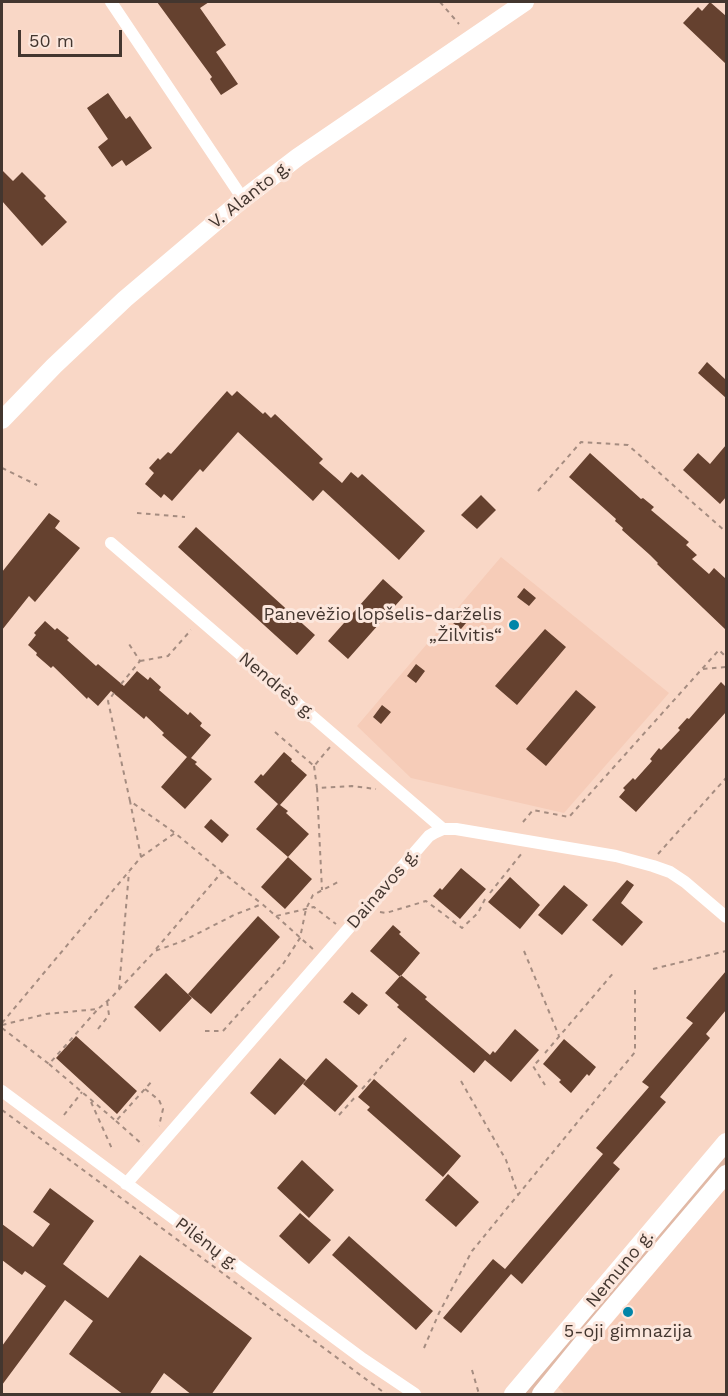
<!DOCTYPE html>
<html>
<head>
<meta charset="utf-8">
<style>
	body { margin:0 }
	#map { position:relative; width:728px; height:1396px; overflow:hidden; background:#f9d7c6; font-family:"Work Sans",sans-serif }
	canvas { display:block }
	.frame { position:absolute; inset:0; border:3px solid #43362f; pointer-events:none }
	.scale { position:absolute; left:18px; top:30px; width:104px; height:27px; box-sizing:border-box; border:3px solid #43362f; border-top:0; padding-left:8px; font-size:18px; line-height:21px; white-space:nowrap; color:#43362f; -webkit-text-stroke:4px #fce7dd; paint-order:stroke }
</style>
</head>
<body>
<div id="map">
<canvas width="728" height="1396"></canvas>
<div class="frame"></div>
<div class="scale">50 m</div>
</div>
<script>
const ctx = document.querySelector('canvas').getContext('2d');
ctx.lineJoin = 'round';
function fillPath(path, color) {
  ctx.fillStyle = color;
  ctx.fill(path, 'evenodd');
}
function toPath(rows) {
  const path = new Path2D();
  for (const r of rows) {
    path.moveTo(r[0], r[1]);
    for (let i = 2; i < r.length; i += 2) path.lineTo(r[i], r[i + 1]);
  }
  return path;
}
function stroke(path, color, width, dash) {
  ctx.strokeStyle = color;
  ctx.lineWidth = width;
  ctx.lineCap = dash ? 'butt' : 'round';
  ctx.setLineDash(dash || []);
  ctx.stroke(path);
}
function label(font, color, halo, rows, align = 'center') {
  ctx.font = font + ' "Work Sans",sans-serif';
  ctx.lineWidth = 6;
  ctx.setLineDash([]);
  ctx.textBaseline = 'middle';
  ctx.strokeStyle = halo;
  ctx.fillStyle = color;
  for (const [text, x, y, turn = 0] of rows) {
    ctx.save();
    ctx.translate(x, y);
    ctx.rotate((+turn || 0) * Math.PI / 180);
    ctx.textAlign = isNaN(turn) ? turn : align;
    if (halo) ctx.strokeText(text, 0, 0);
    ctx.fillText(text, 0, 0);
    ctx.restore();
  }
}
const built = toPath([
	[501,557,669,693,564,813,411,778,357,726],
	[726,1187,726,1394,565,1394,558,1387]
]);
const green = toPath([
	[726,1154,726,1163,532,1394,524,1394]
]);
const building = toPath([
	[157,2,209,2,200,8,226,45,216,52,238,84,221,95,210,79,212,77],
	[710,2,726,16,726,64,683,23,698,7,702,11],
	[108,93,126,119,130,116,152,148,126,166,122,160,112,167,98,147,108,139,87,108],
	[2,170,13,181,22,172,46,196,44,198,67,222,42,246,2,201],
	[707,362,726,380,726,398,698,373],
	[227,391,232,396,237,391,263,414,265,412,271,418,275,414,323,459,319,463,342,483,351,472,358,478,362,474,425,531,399,560,323,490,313,501,238,432,203,472,200,469,172,501,164,494,161,498,145,484,154,473,149,468,158,458,160,460,168,452,171,454],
	[726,445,726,497,720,504,683,470,698,453,710,464],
	[590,453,641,499,643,498,654,507,651,510,689,542,686,545,697,555,692,559,709,574,714,568,726,579,726,630,657,564,658,563,650,555,622,530,623,528,615,521,616,519,569,477],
	[481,495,496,510,477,529,461,515],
	[49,513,60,521,55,528,80,548,35,602,29,596,2,630,2,572],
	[196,527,315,635,297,655,178,547],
	[383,579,403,597,348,659,328,641],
	[524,588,536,598,529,606,517,597],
	[462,611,471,617,461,629,453,623],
	[45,621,55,630,57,628,69,638,67,640,96,666,98,664,124,686,137,671,148,680,150,677,161,687,159,690,188,715,190,712,202,723,200,726,211,735,191,758,197,762,195,764,212,779,185,809,161,787,187,757,162,735,164,733,146,716,144,719,111,691,98,706,88,697,87,699,53,666,51,668,36,655,37,653,28,645,36,635,34,633],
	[545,629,566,647,517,705,495,686],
	[416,664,425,671,416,683,407,676],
	[721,682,726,687,726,712,636,812,619,797,625,790,623,788,633,778,635,780,652,761,650,759,659,748,661,750,680,730,678,728,687,718,689,719],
	[576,690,596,707,546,766,526,749],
	[382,705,391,712,381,724,373,717],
	[284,752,292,759,291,761,307,775,280,805,288,811,286,813,309,834,288,857,312,879,285,909,261,887,288,857,256,829,278,804,254,782,261,774,263,776],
	[211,819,229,835,222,843,204,827],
	[461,868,486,889,460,919,433,896,440,888,442,890],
	[510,877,540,905,520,929,488,902],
	[627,880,634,885,621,903,643,922,622,946,592,920],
	[564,885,588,905,562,935,538,915],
	[258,916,280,937,211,1014,188,994],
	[393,925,401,932,399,934,420,953,400,977,370,951],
	[726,971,726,1010,706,1034,710,1038,660,1097,666,1102,613,1163,620,1169,522,1284,511,1274,461,1333,443,1318,493,1259,505,1269,603,1154,596,1148,649,1087,642,1082,693,1023,686,1018],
	[166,973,192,998,160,1032,134,1007],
	[401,975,427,997,425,999,490,1055,493,1051,495,1053,515,1029,539,1050,511,1082,485,1060,474,1073,397,1007,399,1005,385,993],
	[352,992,368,1005,359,1015,343,1002],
	[76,1036,137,1091,117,1114,56,1058],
	[564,1039,596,1067,589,1076,587,1074,571,1093,559,1082,561,1080,543,1064],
	[280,1058,306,1080,275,1115,250,1093],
	[326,1058,358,1086,335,1112,303,1084],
	[374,1079,461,1156,443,1177,367,1110,370,1107,358,1097],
	[302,1160,334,1190,309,1218,277,1188],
	[448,1174,479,1202,456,1227,425,1200],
	[50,1188,94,1221,63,1264,108,1298,140,1255,252,1338,211,1395,192,1395,164,1373,149,1395,124,1395,69,1354,93,1321,65,1300,2,1385,2,1346,46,1286,25,1271,22,1275,2,1260,2,1224,33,1247,50,1224,33,1212],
	[300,1213,331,1240,309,1264,279,1236],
	[349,1236,433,1311,416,1330,332,1255]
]);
const path = toPath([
	[440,2,459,24],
	[2,468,37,485],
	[538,491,581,442,628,445,726,532],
	[137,513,185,517],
	[140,661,168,656,191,630],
	[703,669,726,667],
	[121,684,140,661,127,641],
	[114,693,108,701,130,801,175,833,222,872],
	[275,732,314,766,330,747],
	[314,766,317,788,352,786,376,789],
	[317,788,322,890],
	[523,822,533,810,569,817,719,650,726,657],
	[658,854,726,778],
	[141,857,175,833],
	[490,893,522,853],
	[380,912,386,913,426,901,462,928,478,913,485,899],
	[276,916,314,950],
	[156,949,222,872,262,904],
	[524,951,559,1036],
	[653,969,726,951],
	[119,989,129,872],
	[2,1023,141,857,130,801],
	[2,1025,46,1014,98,1009,111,998,155,951,183,941,234,915,262,904,276,916,314,907,336,924],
	[2,1028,49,1064,98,1009],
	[98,1029,109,1015,107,1001],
	[205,1031,223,1031,283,964,300,938,306,909,313,895,340,881],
	[545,1053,615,971],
	[539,1060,533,1066,545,1085],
	[49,1064,116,1121,153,1080],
	[461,1081,506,1160,518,1194],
	[145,1089,159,1100,163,1109,159,1126],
	[362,1089,407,1037],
	[91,1102,113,1151],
	[2,1110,386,1394],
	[64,1115,82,1092],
	[339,1115,357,1095],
	[116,1121,143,1145],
	[424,1348,439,1313,472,1251,635,1052,635,990],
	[472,1370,479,1394]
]);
const street = toPath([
	[111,2,243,199],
	[111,543,443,829],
	[2,1091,363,1359,415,1394],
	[126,1184,429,836,434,833,443,829,456,829,616,856,653,866,670,872,685,882,726,917]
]);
const secondary = toPath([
	[2,420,54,366,125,299,243,199,298,157,525,2],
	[513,1394,726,1142],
	[541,1394,585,1340,726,1174]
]);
const markers = [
	[514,625,6,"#0185a8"],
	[628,1312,6,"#0185a8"]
];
const streetNames = [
	["V. Alanto g.",250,195,-38],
	["Nendrės g.",277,686,40],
	["Dainavos g.",383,889,-49],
	["Pilėnų g.",207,1244,37],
	["Nemuno g.",620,1269,-50]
];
const poiNames = [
	["Panevėžio lopšelis-darželis",502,615],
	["„Žilvitis“",502,636],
	["5-oji gimnazija",628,1332,"center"]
];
fillPath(built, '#f6ccb8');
fillPath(green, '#e1b9a6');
fillPath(building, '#65412f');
stroke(path, '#a58c80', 2, [4.5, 4.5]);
stroke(street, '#fff', 12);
stroke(secondary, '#fff', 18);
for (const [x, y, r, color] of markers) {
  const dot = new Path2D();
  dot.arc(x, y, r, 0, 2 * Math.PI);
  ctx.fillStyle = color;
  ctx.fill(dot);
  stroke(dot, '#fce7dd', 2);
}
label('18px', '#43362f', '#fce7dd', streetNames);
label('18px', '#43362f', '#fce7dd', poiNames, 'right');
</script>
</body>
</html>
